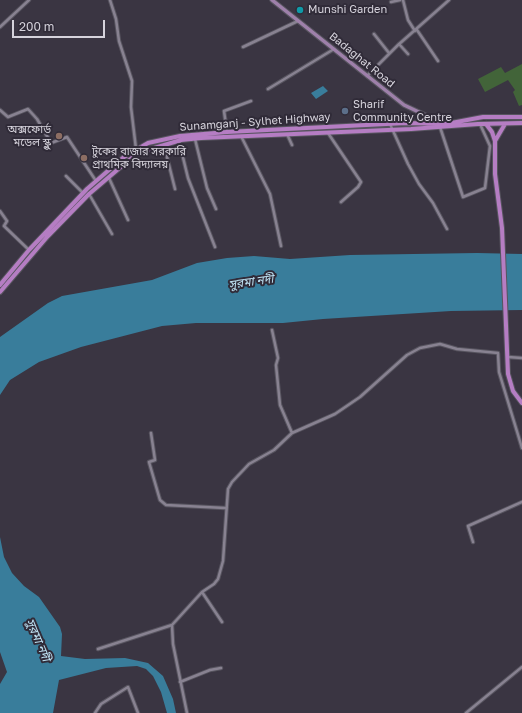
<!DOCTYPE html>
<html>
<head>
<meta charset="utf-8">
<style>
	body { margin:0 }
	#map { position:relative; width:522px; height:713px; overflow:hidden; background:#3a3542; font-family:"Golos Text",sans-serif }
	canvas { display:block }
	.scale { position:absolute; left:12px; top:20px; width:93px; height:18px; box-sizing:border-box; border:2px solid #d6d3dc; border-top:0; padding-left:5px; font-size:12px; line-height:14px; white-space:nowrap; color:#d6d3dc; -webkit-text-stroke:3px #302b38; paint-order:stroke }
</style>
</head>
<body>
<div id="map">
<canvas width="522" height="713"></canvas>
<div class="scale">200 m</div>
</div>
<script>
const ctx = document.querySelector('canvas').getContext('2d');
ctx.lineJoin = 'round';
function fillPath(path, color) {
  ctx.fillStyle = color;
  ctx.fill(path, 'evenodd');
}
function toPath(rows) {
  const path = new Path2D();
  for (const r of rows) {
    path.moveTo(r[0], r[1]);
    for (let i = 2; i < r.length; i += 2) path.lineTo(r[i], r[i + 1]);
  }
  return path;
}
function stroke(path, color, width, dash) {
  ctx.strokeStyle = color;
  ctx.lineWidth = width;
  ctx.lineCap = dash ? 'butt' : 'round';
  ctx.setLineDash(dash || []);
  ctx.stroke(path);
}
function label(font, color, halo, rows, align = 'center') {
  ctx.font = font + ' "Golos Text","Noto Sans Bengali",sans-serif';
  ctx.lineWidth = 4;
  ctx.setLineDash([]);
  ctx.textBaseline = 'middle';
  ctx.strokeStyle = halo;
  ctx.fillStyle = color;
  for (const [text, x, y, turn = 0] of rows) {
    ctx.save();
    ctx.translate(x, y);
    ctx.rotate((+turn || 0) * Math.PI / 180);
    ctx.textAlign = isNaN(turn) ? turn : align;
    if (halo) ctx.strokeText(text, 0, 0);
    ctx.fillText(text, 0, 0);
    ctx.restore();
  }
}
const green = toPath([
	[522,64,522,105,519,106,513,92,515,90,508,80,485,92,478,79,501,67,505,73]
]);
const water = toPath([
	[323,86,328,91,316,99,311,93],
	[477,253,522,254,522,310,451,311,323,319,283,323,196,323,162,326,81,347,39,362,10,380,0,395,0,337,48,303,62,296,152,280,197,263,227,258,254,256,290,259,350,255],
	[0,537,4,557,12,573,24,586,39,597,60,627,62,634,61,656,85,659,125,658,148,663,163,676,173,699,176,713,167,713,161,692,153,676,146,669,137,666,106,668,59,680,53,713,0,713,0,684,7,672,0,652]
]);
const street = toPath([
	[110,0,116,19,119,41,132,81,131,107,136,149],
	[403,0,408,20,415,31],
	[391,2,400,0],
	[0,27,29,0],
	[417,30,438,61],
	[374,34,389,53],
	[399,44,408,54],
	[243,47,298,21],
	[367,76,398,45,449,0],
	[268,89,334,49],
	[0,110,8,117,28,109,37,119,51,143,67,137,96,181],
	[390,124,408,164,419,184,433,203,447,229],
	[440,127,463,197,485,188,490,146,480,124],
	[227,132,224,111,251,101],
	[328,133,361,182,358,187,341,202],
	[287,134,292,145],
	[241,136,270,194,281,246],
	[195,139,207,188,216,209],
	[179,141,188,178,215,247],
	[164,145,175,189],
	[66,176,83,193],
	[109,178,128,220],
	[89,194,112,234],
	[0,211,7,221,4,226,29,250],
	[272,330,278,358,276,365,280,405,292,433],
	[508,357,522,358],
	[151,433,155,460,149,462,160,500,166,505,225,508],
	[473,542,468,526,522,502],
	[202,592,222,622],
	[98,649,172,625],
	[180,682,210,670,221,668],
	[95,713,101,704,128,687,138,713],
	[187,713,173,644,172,625,202,592,214,584,218,579,223,561,228,489,232,482,249,464,274,450,292,433,335,414,360,397,407,355,420,348,440,344,457,349,498,353,499,372,522,448],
	[466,713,522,667]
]);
const secondary = toPath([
	[272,0,404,105,446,125]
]);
const primary = toPath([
	[486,124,492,132,495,141,495,174,502,228,508,374,513,391,522,403],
	[495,141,505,124],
	[0,285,29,250,87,189,124,157,148,143,180,136,227,132,406,123,446,124,483,117,522,117],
	[0,292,47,237,89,194,123,165,133,157,151,149,181,140,201,138,411,129,478,124,522,123]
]);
const markers = [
	[300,10,4,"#0f9aa8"],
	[345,111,4,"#5c6f8a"],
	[59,136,4,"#8d6e63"],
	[84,158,4,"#8d6e63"]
];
const poiNames = [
	["Munshi Garden",308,10],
	["Sharif",353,105],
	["Community Centre",353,118],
	["অক্সফোর্ড",51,130,"right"],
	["মডেল স্কুল",51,143,"right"],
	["টুকের বাজার সরকারি",92,152],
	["প্রাথমিক বিদ্যালয়",92,165]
];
const streetNames = [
	["Badaghat Road",362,60,39],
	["Sunamganj - Sylhet Highway",255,122,-4]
];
const waterNames = [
	["সুরমা নদী",251,282,-8],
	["সুরমা নদী",38,640,67]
];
fillPath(green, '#426439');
fillPath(water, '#397d9b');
stroke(street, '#57545f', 4.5);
stroke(secondary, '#57545f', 5.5);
stroke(primary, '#57545f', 6);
stroke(street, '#888291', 2.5);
stroke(secondary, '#9e80aa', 3.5);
stroke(primary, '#b57dc3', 4);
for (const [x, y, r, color] of markers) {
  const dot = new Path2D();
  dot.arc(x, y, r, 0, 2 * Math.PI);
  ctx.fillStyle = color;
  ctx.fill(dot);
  stroke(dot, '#302b38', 1.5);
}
label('11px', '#d6d3dc', '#302b38', poiNames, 'left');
label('11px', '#d6d3dc', '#302b38', streetNames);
label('italic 12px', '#bfe3f4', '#302b38', waterNames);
</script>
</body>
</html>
